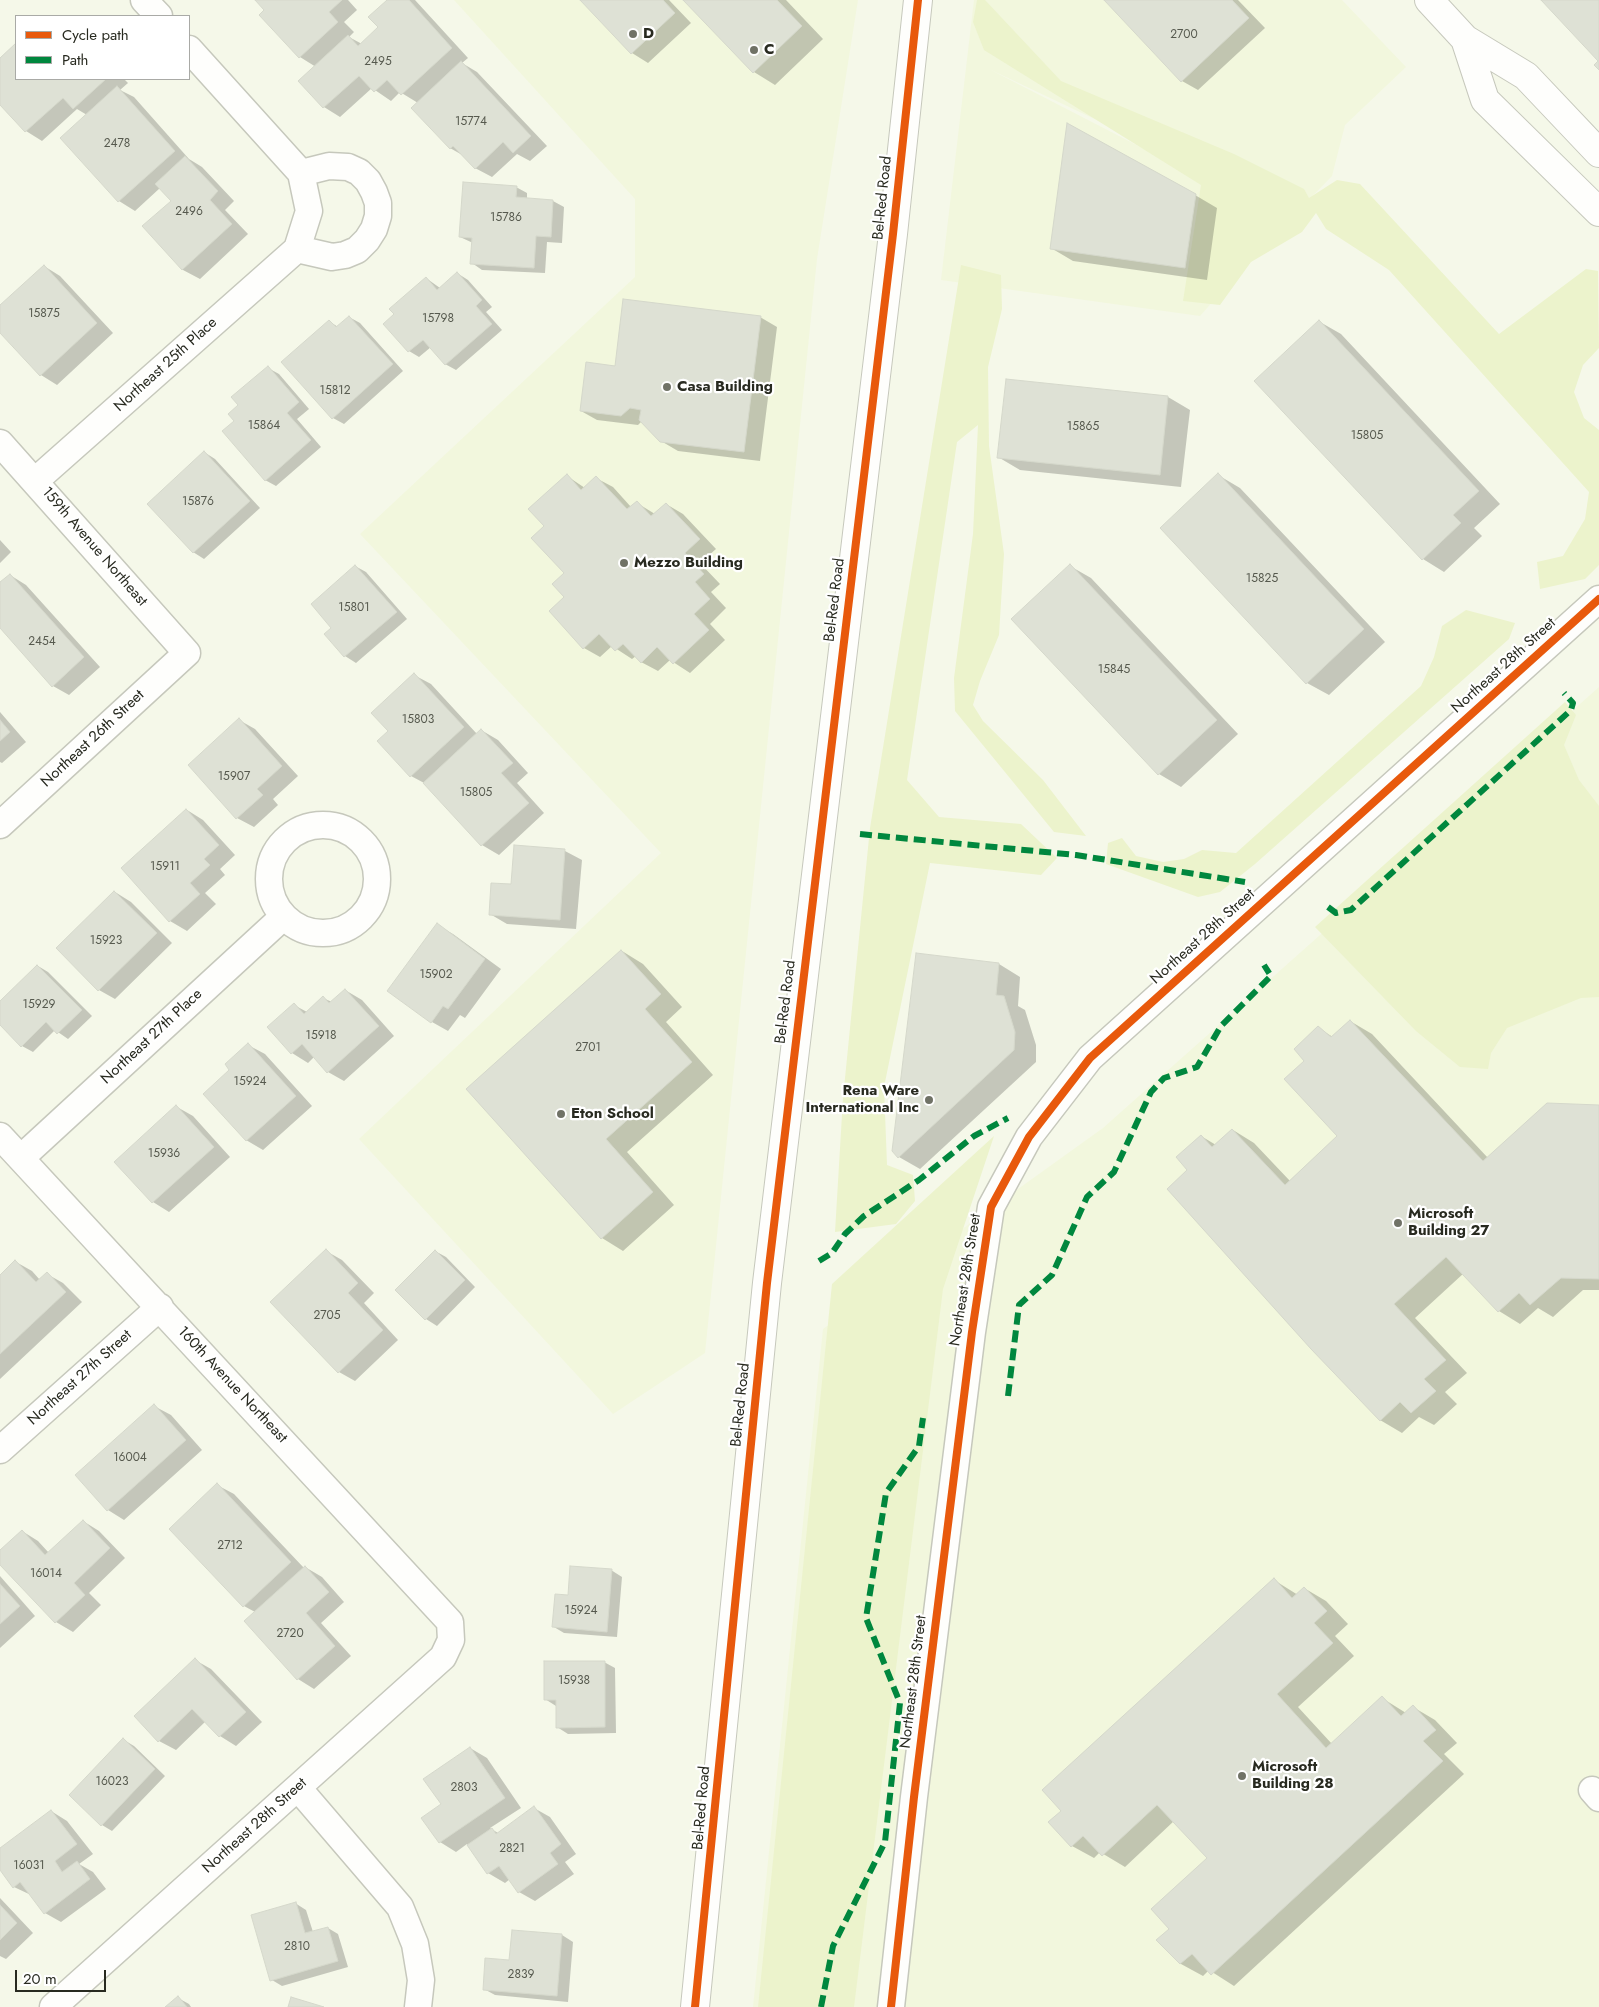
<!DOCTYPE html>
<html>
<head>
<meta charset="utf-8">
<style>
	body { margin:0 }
	#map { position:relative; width:1599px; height:2007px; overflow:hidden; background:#f5f8e9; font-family:Jost,sans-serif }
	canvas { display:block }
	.legend { position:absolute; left:15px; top:15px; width:175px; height:65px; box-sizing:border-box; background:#fff; border:1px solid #a9aaa6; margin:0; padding:6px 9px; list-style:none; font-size:15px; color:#282a20 }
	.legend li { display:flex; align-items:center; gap:10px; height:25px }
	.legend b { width:25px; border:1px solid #a9aaa6 }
	.scale { position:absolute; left:15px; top:1970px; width:91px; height:22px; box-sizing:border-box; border:2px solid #282a20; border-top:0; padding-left:6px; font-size:15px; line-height:18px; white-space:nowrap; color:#282a20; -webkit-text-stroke:4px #fff; paint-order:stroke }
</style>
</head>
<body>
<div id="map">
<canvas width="1599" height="2007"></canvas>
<ul class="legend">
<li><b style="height:6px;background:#e8590c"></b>Cycle path</li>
<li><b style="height:6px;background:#00873e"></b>Path</li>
</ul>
<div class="scale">20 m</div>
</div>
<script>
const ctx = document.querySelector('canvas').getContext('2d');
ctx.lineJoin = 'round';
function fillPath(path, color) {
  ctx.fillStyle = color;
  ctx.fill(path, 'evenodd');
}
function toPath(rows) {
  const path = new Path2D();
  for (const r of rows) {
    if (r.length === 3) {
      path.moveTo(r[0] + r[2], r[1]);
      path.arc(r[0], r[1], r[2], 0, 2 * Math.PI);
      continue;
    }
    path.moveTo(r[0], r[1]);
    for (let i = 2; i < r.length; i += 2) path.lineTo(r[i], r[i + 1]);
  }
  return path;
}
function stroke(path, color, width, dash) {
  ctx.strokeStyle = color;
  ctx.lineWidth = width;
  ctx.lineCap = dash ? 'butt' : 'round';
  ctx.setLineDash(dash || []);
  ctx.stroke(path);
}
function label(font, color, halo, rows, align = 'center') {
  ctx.font = font + ' Jost,sans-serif';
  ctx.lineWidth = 4.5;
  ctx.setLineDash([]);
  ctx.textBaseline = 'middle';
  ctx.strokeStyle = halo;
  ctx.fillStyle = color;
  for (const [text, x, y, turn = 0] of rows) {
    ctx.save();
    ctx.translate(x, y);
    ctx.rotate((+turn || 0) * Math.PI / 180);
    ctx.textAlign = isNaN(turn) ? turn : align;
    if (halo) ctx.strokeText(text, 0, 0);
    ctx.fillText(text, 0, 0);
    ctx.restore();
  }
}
const built = toPath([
	[454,0,858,0,817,259,705,1353,613,1414,359,1139,661,853,360,534,635,277,635,199],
	[974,0,1342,0,1406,67,1345,125,1332,176,1295,214,989,69,1284,221,1200,316,941,280],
	[1599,687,1599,2007,753,2007,823,1329,1103,1128]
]);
const green = toPath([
	[977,0,985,0,1061,81,1234,154,1304,189,1309,198,1337,180,1360,184,1499,334,1586,269,1598,271,1599,348,1583,365,1574,392,1584,418,1599,430,1599,565,1585,579,1540,589,1537,562,1563,556,1585,519,1589,492,1389,270,1326,229,1316,213,1302,232,1251,262,1220,305,1183,301,1201,185,984,50,973,22],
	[961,265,1001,275,1002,309,988,367,989,446,1004,554,999,635,980,681,973,705,983,721,1043,780,1086,836,1054,832,955,711,954,678,973,534,978,425,957,442,907,780,939,817,1021,824,1057,858,1041,875,930,863,884,1087,887,1165,913,1175,915,1201,896,1224,835,1232,843,1098,870,828],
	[1466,610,1515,623,1509,639,1255,864,1220,892,1198,897,1106,864,1108,843,1122,838,1136,856,1163,862,1184,859,1202,850,1236,853,1421,686,1434,657,1442,626],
	[1565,702,1576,715,1564,745,1579,780,1599,806,1599,997,1581,998,1507,1028,1491,1053,1488,1069,1460,1067,1416,1031,1315,927],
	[994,1136,943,1289,854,2007,758,2007,832,1284]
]);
const shadow = toPath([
	[257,0,348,0,357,10,344,22,354,32,349,37,362,44,380,27,389,0,415,0,468,58,462,63,477,72,547,146,530,161,517,154,492,177,475,168,464,156,450,148,418,103,400,92,391,101,372,88,340,117,324,107,316,67,300,57],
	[582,0,669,0,691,23,648,63,632,53],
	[685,0,786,0,823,39,775,85,754,72],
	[1106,0,1238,0,1265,28,1198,90,1182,81],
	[16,45,16,79,124,79,128,83,120,90,134,97,189,159,202,167,234,201,225,210,248,234,200,279,183,270,144,227,172,201,160,188,135,211,119,201,87,115,77,109,42,141,26,131,0,103,0,59],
	[516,187,527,193,527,199,553,201,564,207,562,243,547,242,545,273,482,270,472,263,473,243,460,237],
	[1195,195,1217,208,1207,280,1073,261,1051,248],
	[44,266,60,276,113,333,57,385,41,375,0,331,0,306],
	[457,273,468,280,492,307,486,312,502,330,456,370,445,364,431,347,419,357,409,351,396,314,426,278,440,288],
	[349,317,360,323,403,371,344,424,333,418,329,321,338,327],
	[760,317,777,327,760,461,678,451,661,441,642,421,638,425,597,420,581,411,616,367],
	[1320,322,1341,334,1500,504,1474,528,1482,536,1444,572,1423,559],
	[268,368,279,374,309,409,297,419,321,447,276,486,265,480,236,421,240,405],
	[1007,380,1168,397,1190,410,1181,487,1020,470,998,457],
	[204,452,215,459,260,508,204,559,193,552],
	[1218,475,1240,488,1385,642,1329,695,1307,683],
	[567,476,585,488,596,478,613,487,631,507,637,503,655,514,666,504,683,514,716,549,700,563,720,584,711,592,726,608,710,624,725,640,690,673,670,660,658,671,641,662,636,656,632,659,612,646,600,657,584,648,566,597,565,573,546,526],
	[0,540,11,552,0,563],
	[355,566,366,572,407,619,356,663,345,656,326,634,333,628],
	[1070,566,1091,578,1238,734,1181,787,1159,774,1013,619],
	[10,575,26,585,100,667,69,695,53,686,0,626,0,584],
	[414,675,431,684,477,734,481,730,498,740,528,773,517,783,544,813,499,855,482,845,426,784,411,776,390,731],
	[0,712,26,742,2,763,0,762],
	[239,720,255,729,298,776,273,799,278,805,254,827,237,818],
	[187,810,203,820,235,855,220,869,225,875,205,893,216,904,187,931,170,921,122,868],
	[515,847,565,851,582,860,576,929,507,924,490,914,512,886],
	[115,892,131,902,172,943,115,999,99,990],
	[437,925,453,934,501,969,465,1018,460,1015,448,1031,432,1022],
	[622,951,643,964,682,1007,666,1022,713,1075,627,1152,674,1205,623,1251,602,1238,468,1089],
	[999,964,1020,977,1018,1006,1025,1010,1036,1045,1036,1062,920,1169,899,1157],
	[38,966,48,972,92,1016,68,1039,55,1030,33,1052,22,1046,0,1023,0,1003],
	[345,990,362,1000,394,1036,344,1081,328,1072,314,1057,308,1063,292,1053,268,1028,294,1005,307,1012,323,998,332,1002],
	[1350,1021,1372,1034,1488,1158,1599,1106,1599,1290,1583,1290,1553,1317,1538,1308,1520,1324,1499,1311,1464,1273,1415,1318,1467,1373,1445,1392,1457,1404,1434,1425,1419,1417,1402,1433,1380,1420,1189,1170,1201,1136,1216,1145,1233,1130,1254,1143,1290,1181,1338,1136,1306,1061,1318,1028,1333,1037],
	[248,1045,265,1054,312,1106,263,1150,246,1140,231,1070],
	[177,1107,193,1116,230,1157,169,1212,153,1202],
	[326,1251,342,1260,374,1293,364,1303,398,1340,355,1381,339,1372],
	[435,1251,446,1257,475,1287,437,1326,426,1319,397,1290],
	[16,1262,32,1271,40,1280,47,1274,63,1283,82,1302,0,1379,0,1276],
	[154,1406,171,1415,202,1450,124,1520,108,1510],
	[217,1485,234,1494,304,1568,305,1567,322,1577,344,1602,321,1623,351,1656,314,1689,298,1679,245,1621,255,1612,244,1606,171,1530],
	[83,1521,99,1531,125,1558,89,1593,101,1605,73,1632,56,1622,0,1563,0,1552,22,1531,38,1541,49,1553],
	[611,1570,622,1577,617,1637,564,1633,554,1627,569,1597],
	[0,1576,35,1616,0,1648],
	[1274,1580,1298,1595,1304,1588,1326,1601,1348,1624,1335,1636,1354,1656,1298,1707,1332,1744,1382,1698,1406,1713,1413,1707,1435,1720,1457,1743,1444,1754,1464,1774,1234,1986,1209,1970,1203,1976,1181,1964,1158,1940,1171,1929,1209,1858,1174,1821,1125,1867,1100,1852,1094,1858,1072,1846,1063,1811],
	[195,1660,211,1669,262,1722,236,1746,220,1736,206,1721,176,1750,159,1741],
	[604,1662,615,1668,616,1733,568,1734,557,1727,556,1706,545,1699],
	[124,1740,134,1746,165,1776,112,1831,102,1825],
	[470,1748,487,1758,521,1808,490,1828,498,1833,534,1808,550,1817,576,1854,565,1862,574,1874,535,1901,519,1892,510,1879,505,1883,488,1873,467,1844,456,1852,440,1842,443,1805],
	[51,1811,67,1821,93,1854,79,1864,93,1872,106,1889,61,1922,45,1913,31,1895,14,1887,0,1868,0,1849],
	[0,1898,33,1933,6,1959,0,1956],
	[295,1903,306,1910,313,1932,328,1928,338,1934,348,1967,282,1986,272,1980],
	[513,1931,562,1935,573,1942,568,2002,495,1995,484,1989,510,1961],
	[178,1998,189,2004,191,2007,167,2007]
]);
const building = toPath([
	[255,0,342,0,329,12,338,22,299,58,259,15,264,10,255,0],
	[387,0,409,0,452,48,401,95,387,80,374,92,359,76,323,108,298,81,348,35,358,46,378,27,368,17,387,0],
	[580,0,663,0,675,13,631,54,580,0],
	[683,0,777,0,802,26,753,73,683,0],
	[1104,0,1232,0,1249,18,1181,82,1104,0],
	[1541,0,1599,0,1599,70,1594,65,1598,61,1541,0],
	[16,43,16,79,106,79,73,109,63,98,25,132,0,105,0,58,16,43],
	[461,61,531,136,513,153,503,142,475,169,453,146,450,149,411,108,461,61],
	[117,86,175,151,118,202,60,138,117,86],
	[1067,123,1196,194,1185,268,1050,249,1067,123],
	[185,156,218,191,210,200,232,224,182,270,142,226,171,201,155,184,185,156],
	[463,182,517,186,516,197,553,200,551,237,536,236,534,268,470,264,472,238,459,237,463,182],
	[44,265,97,323,40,376,0,333,0,305,44,265],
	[457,272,482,300,476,306,492,324,445,365,423,340,408,352,383,324,394,314,389,309,426,277,437,290,457,272],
	[623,299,761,316,744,452,660,442,639,420,641,410,630,408,621,416,580,411,586,362,615,366,623,299],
	[349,316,393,364,332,419,281,362,329,320,336,327,349,316],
	[1319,320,1479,491,1453,515,1461,523,1422,560,1254,381,1319,320],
	[268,366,299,402,287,413,311,440,265,481,222,431,234,421,228,414,238,405,231,397,268,366],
	[1006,379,1168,396,1160,475,997,458,1006,379],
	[204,451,250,501,193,553,147,504,204,451],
	[1218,473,1364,629,1306,684,1160,528,1218,473],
	[567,474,581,490,596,476,627,509,637,501,651,516,666,503,700,539,685,553,704,574,695,582,710,599,694,614,709,630,673,664,657,647,641,663,623,644,615,651,599,634,583,649,549,611,564,597,552,584,564,573,531,538,544,526,528,509,567,474],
	[1070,564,1217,720,1158,775,1011,619,1070,564],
	[355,565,397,612,344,657,324,634,331,628,311,604,355,565],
	[10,574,84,657,52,687,0,628,0,582,10,574],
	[414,673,464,727,410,777,377,741,388,731,371,713,414,673],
	[239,718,282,766,257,789,263,795,236,819,188,765,239,718],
	[0,720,10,732,0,741,0,720],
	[481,729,513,763,501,773,529,803,481,846,423,783,481,729],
	[186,809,219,845,204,859,210,865,190,883,200,894,169,922,121,868,186,809],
	[514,845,565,849,560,920,489,915,491,883,511,884,514,845],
	[114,891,157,933,98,991,56,948,114,891],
	[437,923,485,959,448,1009,443,1006,431,1023,387,991,437,923],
	[621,950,661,994,645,1009,692,1062,606,1139,653,1192,601,1239,466,1089,621,950],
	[916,953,999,963,996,995,1004,996,1015,1032,1014,1050,898,1158,892,1151,916,953],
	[37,965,82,1010,57,1034,46,1022,21,1047,0,1025,0,1001,37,965],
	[345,989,379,1026,327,1073,302,1044,291,1054,267,1027,294,1003,304,1014,323,996,329,1003,345,989],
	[1350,1020,1483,1161,1547,1103,1599,1105,1599,1279,1561,1278,1530,1305,1519,1293,1498,1312,1446,1257,1394,1304,1446,1360,1424,1379,1436,1391,1411,1413,1400,1402,1380,1421,1311,1349,1167,1189,1187,1170,1176,1157,1201,1135,1212,1147,1232,1129,1285,1185,1337,1136,1284,1079,1304,1061,1294,1049,1318,1026,1331,1037,1350,1020],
	[248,1043,296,1096,246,1141,203,1094,229,1070,225,1064,248,1043],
	[176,1105,214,1147,152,1203,114,1162,176,1105],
	[326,1249,358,1283,348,1293,383,1330,338,1373,270,1302,326,1249],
	[435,1250,465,1280,425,1320,395,1290,435,1250],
	[15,1260,36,1282,47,1272,66,1292,0,1354,0,1275,15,1260],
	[154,1404,186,1440,107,1511,75,1475,154,1404],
	[217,1483,291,1562,243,1607,169,1529,217,1483],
	[83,1520,110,1548,74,1583,85,1595,55,1623,0,1565,0,1550,22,1530,45,1555,83,1520],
	[305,1566,329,1592,306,1613,335,1646,297,1680,244,1621,305,1566],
	[570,1566,612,1569,607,1632,552,1627,555,1594,568,1595,570,1566],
	[1274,1578,1292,1598,1304,1587,1327,1611,1314,1623,1333,1643,1277,1694,1326,1748,1382,1696,1401,1716,1413,1705,1436,1730,1423,1741,1443,1761,1211,1975,1192,1954,1180,1964,1156,1940,1169,1929,1151,1909,1207,1858,1157,1805,1102,1856,1083,1836,1071,1847,1048,1822,1061,1811,1042,1790,1274,1578],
	[0,1584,20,1606,0,1624,0,1584],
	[195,1658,246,1712,219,1737,192,1709,158,1742,134,1716,195,1658],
	[544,1661,605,1661,605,1727,556,1728,556,1700,544,1700,544,1661],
	[123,1738,155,1769,101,1826,69,1795,123,1738],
	[470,1747,505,1798,439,1843,421,1818,441,1804,423,1779,470,1747],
	[534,1806,561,1844,550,1853,558,1864,518,1893,499,1866,487,1874,467,1845,492,1828,496,1834,534,1806],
	[51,1810,77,1844,55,1861,62,1872,77,1861,90,1879,44,1914,20,1882,13,1888,0,1870,0,1848,51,1810],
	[296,1902,305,1933,328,1927,338,1961,270,1981,251,1915,296,1902],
	[0,1905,17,1923,0,1940,0,1905],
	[512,1930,562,1934,557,1996,483,1990,485,1958,509,1960,512,1930],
	[178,1996,187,2007,165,2007,178,1996],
	[291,1997,324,2007,288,2007,291,1997]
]);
const street = toPath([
	[144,0,159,16],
	[297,249,332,257,345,255,357,250,367,240,374,229,378,216,378,203,374,192,368,181,359,172,348,167,329,166,301,173],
	[0,443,187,653,0,825],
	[35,481,297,249,309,211,301,173,189,49],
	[323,879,54],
	[0,1136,450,1622,451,1640,443,1657,53,2007],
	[21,1158,283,917],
	[0,1450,160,1307],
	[298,1788,400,1907,415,1944,421,1980,418,2007],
	[1592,1790,1599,1798],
	[891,2007,914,1797,972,1332,991,1207,1029,1137,1090,1058,1599,599]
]);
const secondary = toPath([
	[1429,0,1465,39,1526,76,1599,153],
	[1465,39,1485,100,1599,212],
	[695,2007,767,1283,893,234,918,0]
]);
const quiet = toPath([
	[860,834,1076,855,1245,882],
	[1328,907,1336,913,1351,910,1571,710,1573,703,1564,693],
	[819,1261,832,1253,845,1234,864,1216,919,1180,974,1136,1008,1118],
	[1008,1396,1019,1305,1052,1275,1087,1197,1114,1172,1151,1092,1164,1078,1197,1067,1221,1026,1271,976,1264,965],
	[821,2007,833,1946,885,1842,900,1703,866,1618,886,1493,919,1446,923,1418]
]);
const cycleway = toPath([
	[695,2007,767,1283,893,234,918,0],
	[891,2007,914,1797,972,1332,991,1207,1029,1137,1090,1058,1599,599]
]);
const markers = [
	[633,34,5,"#707266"],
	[754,50,5,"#707266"],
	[667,387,5,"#707266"],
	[624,563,5,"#707266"],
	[929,1100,5,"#707266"],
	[561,1114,5,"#707266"],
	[1398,1223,5,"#707266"],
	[1242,1776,5,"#707266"]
];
const numberNames = [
	["2700",1184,35],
	["2495",378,62],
	["15774",471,122],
	["2478",117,144],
	["2496",189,212],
	["15786",506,218],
	["15875",44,314],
	["15798",438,319],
	["15812",335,391],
	["15864",264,426],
	["15865",1083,427],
	["15805",1367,436],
	["15876",198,502],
	["15825",1262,579],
	["15801",354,608],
	["2454",42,642],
	["15845",1114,670],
	["15803",418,720],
	["15907",234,777],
	["15805",476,793],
	["15911",165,867],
	["15923",106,941],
	["15902",436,975],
	["15929",39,1005],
	["15918",321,1036],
	["2701",588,1048],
	["15924",250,1082],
	["15936",164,1154],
	["2705",327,1316],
	["16004",130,1458],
	["2712",230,1546],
	["16014",46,1574],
	["15924",581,1611],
	["2720",290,1634],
	["15938",574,1681],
	["16023",112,1782],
	["2803",464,1788],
	["2821",512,1849],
	["16031",29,1866],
	["2810",297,1947],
	["2839",521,1975]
];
const poiNames = [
	["D",643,34],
	["C",764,50],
	["Casa Building",677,387],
	["Mezzo Building",634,563],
	["Rena Ware",919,1091,"right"],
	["International Inc",919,1108,"right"],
	["Eton School",571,1114],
	["Microsoft",1408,1214],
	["Building 27",1408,1231],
	["Microsoft",1252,1767],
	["Building 28",1252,1784]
];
const streetNames = [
	["Bel-Red Road",883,198,-84],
	["Northeast 25th Place",166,365,-42],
	["159th Avenue Northeast",94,547,49],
	["Bel-Red Road",835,600,-83],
	["Northeast 28th Street",1504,666,-42],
	["Northeast 26th Street",93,739,-43],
	["Northeast 28th Street",1203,937,-42],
	["Bel-Red Road",786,1002,-83],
	["Northeast 27th Place",152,1037,-43],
	["Northeast 28th Street",966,1280,-81],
	["Northeast 27th Street",80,1378,-42],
	["160th Avenue Northeast",232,1385,47],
	["Bel-Red Road",741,1405,-84],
	["Northeast 28th Street",914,1682,-83],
	["Bel-Red Road",702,1808,-85],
	["Northeast 28th Street",255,1826,-42]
];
fillPath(built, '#f2f7dd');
fillPath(green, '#ecf3cc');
fillPath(shadow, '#0003');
fillPath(building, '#dee1d5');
stroke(building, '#d5d8cb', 1);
stroke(street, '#c6c8bc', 29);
stroke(secondary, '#c6c8bc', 30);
stroke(street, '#fefefc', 26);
stroke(secondary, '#fefefc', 28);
stroke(quiet, '#00873e', 6, [12, 6]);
stroke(cycleway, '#e8590c', 8);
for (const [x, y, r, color] of markers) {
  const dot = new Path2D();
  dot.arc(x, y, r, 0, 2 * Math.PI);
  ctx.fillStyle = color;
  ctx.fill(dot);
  stroke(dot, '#fff', 2);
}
label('12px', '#56594e', null, numberNames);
label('bold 15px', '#282a20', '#fff', poiNames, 'left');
label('15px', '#282a20', '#fff', streetNames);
</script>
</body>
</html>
